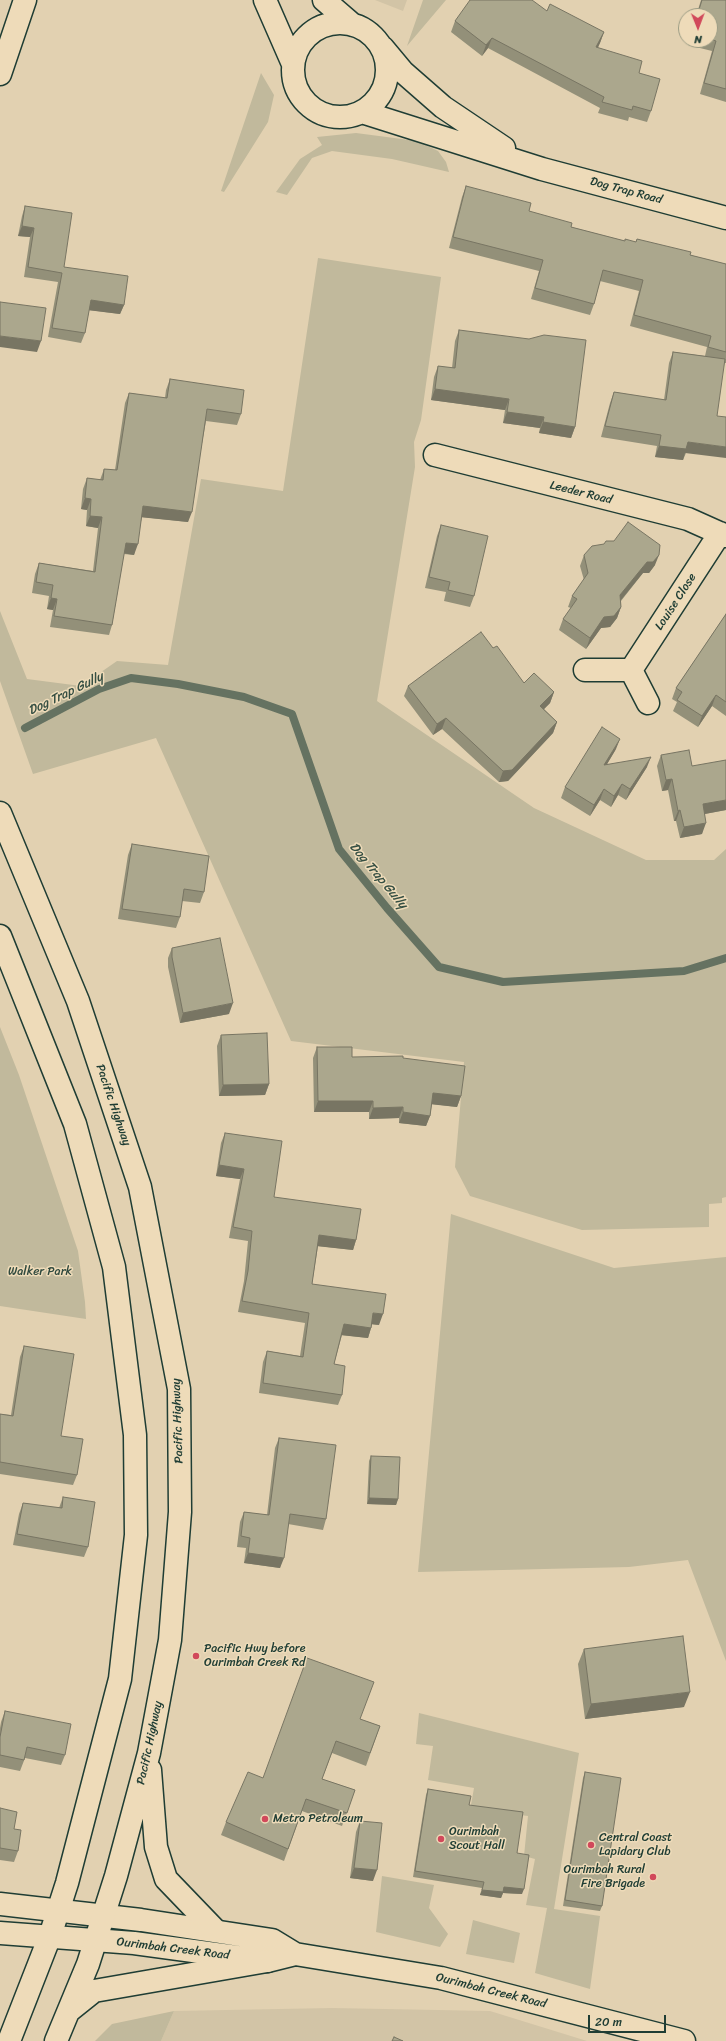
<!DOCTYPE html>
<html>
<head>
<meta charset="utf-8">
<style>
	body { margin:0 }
	#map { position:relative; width:726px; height:2041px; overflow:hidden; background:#e2d1b1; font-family:Sriracha,sans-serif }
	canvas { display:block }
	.north { position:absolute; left:678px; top:8px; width:40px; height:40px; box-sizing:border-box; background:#eedbb9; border:1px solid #9b9c84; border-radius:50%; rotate:179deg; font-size:11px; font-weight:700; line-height:16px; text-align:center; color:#1f3d34 }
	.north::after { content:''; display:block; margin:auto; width:14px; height:18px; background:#d1495b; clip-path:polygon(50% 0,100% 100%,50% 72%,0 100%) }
	.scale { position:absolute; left:588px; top:2015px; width:78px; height:18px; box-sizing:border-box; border:2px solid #1f3d34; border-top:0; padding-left:5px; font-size:12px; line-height:14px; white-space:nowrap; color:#1f3d34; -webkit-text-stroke:3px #eedbb9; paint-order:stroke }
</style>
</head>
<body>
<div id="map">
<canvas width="726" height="2041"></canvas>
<div class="north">N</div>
<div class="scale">20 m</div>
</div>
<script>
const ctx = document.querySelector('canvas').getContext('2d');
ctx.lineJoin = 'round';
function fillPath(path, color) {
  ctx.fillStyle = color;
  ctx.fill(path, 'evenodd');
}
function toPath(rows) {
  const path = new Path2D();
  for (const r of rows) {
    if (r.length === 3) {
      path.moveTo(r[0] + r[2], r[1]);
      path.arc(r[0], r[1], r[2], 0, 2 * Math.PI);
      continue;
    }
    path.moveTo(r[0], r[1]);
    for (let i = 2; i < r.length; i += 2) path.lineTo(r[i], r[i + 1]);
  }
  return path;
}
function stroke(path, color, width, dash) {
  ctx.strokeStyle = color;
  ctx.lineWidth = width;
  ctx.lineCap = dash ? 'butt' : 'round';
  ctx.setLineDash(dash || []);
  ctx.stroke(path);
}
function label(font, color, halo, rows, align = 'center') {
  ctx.font = font + ' Sriracha,sans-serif';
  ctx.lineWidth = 3;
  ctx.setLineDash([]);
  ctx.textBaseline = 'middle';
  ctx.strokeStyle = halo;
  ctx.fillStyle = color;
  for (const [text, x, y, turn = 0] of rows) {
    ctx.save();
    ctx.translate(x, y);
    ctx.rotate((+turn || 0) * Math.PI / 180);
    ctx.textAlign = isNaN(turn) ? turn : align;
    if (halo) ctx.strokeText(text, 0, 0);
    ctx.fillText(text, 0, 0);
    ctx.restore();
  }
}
const built = toPath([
	[375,0,407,0,403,11],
	[332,2008,490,2011,587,2041,161,2041,174,2011]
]);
const green = toPath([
	[423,0,446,0,407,46],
	[261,73,274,95,268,122,224,192,221,191],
	[356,133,417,141,438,151,446,162,449,172,392,159,332,151,312,158,287,195,276,192,300,159,322,145,317,137],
	[318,258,441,277,421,420,414,442,415,467,377,701,534,808,646,860,714,860,726,849,726,1197,722,1198,722,1203,709,1204,709,1227,582,1230,470,1196,455,1167,464,1062,291,1041,156,738,33,774,0,681,0,611,27,679,81,686,117,661,168,665,201,479,283,491],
	[0,1027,19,1075,78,1251,85,1302,86,1319,0,1306],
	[451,1214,614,1268,726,1257,726,1661,688,1560,629,1567,418,1572],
	[419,1713,579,1753,554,1909,600,1916,590,1989,535,1973,547,1908,526,1905,535,1859,524,1856,528,1816,488,1811,461,1861,474,1788,428,1780,433,1746,416,1744],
	[382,1876,434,1885,429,1908,448,1934,440,1947,376,1932],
	[473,1920,520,1933,514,1963,466,1954],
	[174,2011,161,2041,95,2041,112,2024]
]);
const stream = toPath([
	[25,728,99,689,131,678,178,684,244,697,292,714,339,849,387,908,439,967,503,982,684,971,726,958]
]);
const minor = toPath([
	[265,0,293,64],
	[324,0,353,25],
	[340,70,47],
	[383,48,403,72,443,107,504,148],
	[362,112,542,169,726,218],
	[435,455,688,519,726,536],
	[585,670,631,670,648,703],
	[631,670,720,533],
	[0,1904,141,1920,272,1940,295,1954],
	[0,1933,134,1943,267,1961,295,1954,441,1978,684,2041]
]);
const major = toPath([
	[0,74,25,0],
	[0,813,78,1001,140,1187,179,1389,180,1512,170,1640,149,1753,116,1876,88,1964,56,2041],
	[0,936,75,1124,114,1267,135,1435,136,1535,120,1679,67,1883,50,1936,9,2041],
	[150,1770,156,1847,166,1879,216,1931],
	[69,2011,94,1991,267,1961]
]);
const wall = toPath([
	[701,0,726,0,726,102,700,94,712,51,688,45,689,40,710,40,710,16,696,16],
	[547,11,604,32,598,48,639,73,651,111,647,122,629,117,628,121,598,113,600,108,488,48,482,56,451,32,455,21],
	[466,186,529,211,571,227,625,241,636,242,637,239,690,255,726,264,726,363,724,363,683,460,655,457,657,446,601,437,610,403,614,392,664,400,669,363,673,352,705,356,707,347,630,326,639,291,600,281,594,304,590,315,531,299,539,271,449,248,462,197],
	[25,206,64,267,124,305,120,314,89,310,85,333,81,343,48,337,58,282,24,277,30,237,18,236,22,216],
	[459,330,575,427,571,438,539,433,540,428,503,423,505,410,431,400,434,377,438,366,452,368,455,341],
	[170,379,241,414,237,425,206,421,188,522,142,517,134,555,124,554,112,625,109,635,50,627,53,610,47,609,49,596,32,593,35,574,39,563,93,571,98,528,86,526,87,510,81,509,83,489,87,478,100,480,104,469,115,470,125,403,129,393,165,398,166,390],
	[441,525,474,596,470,607,444,601,446,592,425,588,437,536],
	[584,555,655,565,649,573,643,573,621,601,621,607,617,618,610,627,601,628,586,649,559,630,563,619,571,608,568,607,572,596,584,580,580,566],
	[726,614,726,716,712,706,698,727,673,711,677,702,672,699,676,688],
	[493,648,524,683,554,692,550,703,544,709,557,722,553,733,508,781,499,782,442,729,433,735,404,696,408,686],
	[616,749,607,764,647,767,626,800,618,795,611,807,600,800,590,816,561,798,565,787],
	[661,755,692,766,726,810,705,814,702,834,680,838,676,821,674,821,668,790,662,791,657,766],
	[132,844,204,892,200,903,182,901,180,917,176,928,118,919,128,855],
	[172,948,229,1014,180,1023,168,967,168,958],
	[221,1035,269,1084,265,1095,219,1096,217,1046],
	[317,1047,352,1057,403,1058,461,1096,457,1107,432,1104,430,1116,426,1126,399,1123,399,1118,369,1119,369,1112,314,1112,313,1058],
	[225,1133,274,1197,356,1240,353,1250,318,1246,312,1284,379,1325,372,1324,371,1328,368,1338,342,1335,334,1364,342,1395,338,1405,259,1393,263,1362,267,1351,300,1356,305,1323,238,1312,244,1281,248,1241,229,1238,240,1179,216,1176,221,1143],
	[24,1346,77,1475,73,1485,0,1474,0,1414,11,1415,20,1357],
	[279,1438,326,1519,323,1530,288,1524,280,1568,244,1563,246,1548,237,1547,240,1522,244,1512,267,1515,275,1448],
	[371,1456,398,1499,396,1505,367,1504,369,1461],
	[63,1497,88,1547,84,1557,13,1545,19,1514,23,1503,59,1508],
	[584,1649,684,1707,585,1719,578,1664],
	[5,1711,65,1755,61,1765,25,1758,20,1771,0,1767,0,1728,1,1722],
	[360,1719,380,1726,366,1766,332,1753,322,1779,355,1790,342,1826,302,1811,284,1861,221,1835,226,1822,263,1778],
	[585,1772,602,1906,600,1911,563,1906,583,1778],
	[428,1789,469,1805,517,1853,522,1894,503,1893,501,1898,480,1895,482,1888,413,1877,426,1795],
	[0,1808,14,1829,18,1851,14,1862,0,1860],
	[360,1821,373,1881,350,1878,356,1832]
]);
const shadedWall = toPath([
	[604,32,600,43,592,58,596,47],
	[492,38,488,48,482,56,486,45],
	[22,226,34,228,30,237,18,236],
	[91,300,124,305,120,314,87,310],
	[0,336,41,341,37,352,0,347],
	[435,389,509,399,505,410,431,400],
	[507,412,544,417,540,428,503,423],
	[543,422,575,427,571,438,539,433],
	[688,442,726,447,726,458,685,453,683,460,655,457,659,446],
	[85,498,91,499,87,510,81,509],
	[143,506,192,512,188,522,139,517],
	[90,516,102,517,98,528,86,526],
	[126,543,138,544,134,555,122,553],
	[659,555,655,565,649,573,643,573,616,606,620,595,647,562],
	[51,598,57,599,53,610,47,609],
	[621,607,617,618,610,627,601,628,586,649,590,638,604,617],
	[554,692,550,703,536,717,540,706],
	[716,695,712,706,698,727,702,716],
	[446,718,442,729,433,735,437,724],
	[557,722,553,733,508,781,499,782,503,771],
	[620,739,616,749,600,776,604,765],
	[651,757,647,767,626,800,630,789],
	[672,779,668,790,662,791,666,780],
	[622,784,618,795,611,807,614,796],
	[604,789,600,800,590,816,594,805],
	[726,800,726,810,699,815,703,804],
	[680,810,676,821,674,821,678,811],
	[706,823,702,834,680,838,684,827],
	[233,1003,229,1014,180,1023,183,1013],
	[269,1084,265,1095,219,1096,223,1085],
	[433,1093,461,1096,457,1107,429,1104],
	[318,1101,373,1101,369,1112,314,1112],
	[403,1107,399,1118,369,1119,373,1108],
	[403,1112,430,1116,426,1126,399,1123],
	[219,1165,244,1169,240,1179,216,1176],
	[319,1235,356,1240,353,1250,316,1246],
	[373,1313,383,1314,379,1325,369,1324],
	[344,1324,371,1328,368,1338,340,1335],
	[369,1498,398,1499,396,1505,367,1504],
	[248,1553,284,1558,280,1568,244,1563],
	[690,1692,684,1707,585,1719,591,1704],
	[354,1868,377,1870,373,1881,350,1878],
	[504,1887,524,1889,522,1894,503,1893,501,1898,480,1895,482,1890]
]);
const building = toPath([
	[470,0,532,0,547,11,550,4,604,32,596,47,642,61,639,73,660,79,651,111,633,106,632,110,602,102,604,97,492,38,486,45,455,21,470,0],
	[702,0,726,0,726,89,704,83,716,41,710,39,710,16,697,16,702,0],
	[466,186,531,203,529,211,572,223,571,227,625,241,625,239,636,242,637,239,691,252,690,255,726,264,726,352,708,347,711,336,634,315,643,280,603,270,594,304,535,288,543,260,453,237,466,186],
	[25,206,72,213,64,267,128,276,124,305,91,300,85,333,52,328,62,273,28,267,34,228,22,226,25,206],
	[0,302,46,308,41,341,0,336,0,302],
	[459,330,529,339,544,335,586,340,575,427,543,422,544,417,507,412,509,399,435,389,438,366,455,368,459,330],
	[673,352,725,359,717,416,726,417,726,447,688,442,686,449,659,446,661,435,605,426,614,392,666,400,673,352],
	[170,379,244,390,241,414,207,409,192,512,143,506,138,544,126,543,112,625,54,616,57,599,51,598,53,585,36,582,39,563,95,572,102,517,90,516,91,499,85,498,87,478,103,480,104,469,117,470,129,393,167,398,170,379],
	[628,522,660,545,659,555,653,562,647,562,620,595,621,607,614,616,604,617,590,638,563,619,577,599,572,596,588,573,584,555,592,546,604,544,606,541,614,541,628,522],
	[441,525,488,536,474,596,448,590,450,582,429,577,441,525],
	[726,614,726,702,716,695,702,716,677,700,682,692,676,688,726,614],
	[481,632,493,648,497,646,524,683,534,673,554,692,540,706,557,722,512,770,503,771,446,718,437,724,408,686,481,632],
	[602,727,620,739,604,765,651,757,630,789,622,784,614,796,604,789,594,805,565,787,602,727],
	[689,750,692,766,726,760,726,800,703,804,706,823,684,827,680,810,678,811,672,779,666,780,661,755,689,750],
	[132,844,209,856,204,892,184,889,180,917,122,909,132,844],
	[220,938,233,1003,183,1013,172,957,172,948,220,938],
	[267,1033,269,1084,223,1085,221,1035,267,1033],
	[317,1047,352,1047,352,1057,403,1056,403,1058,465,1066,461,1096,433,1093,430,1116,403,1112,403,1107,373,1108,373,1101,318,1101,317,1047],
	[225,1133,282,1141,274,1197,361,1209,356,1240,319,1235,312,1284,386,1294,383,1314,373,1313,371,1328,344,1324,334,1364,345,1366,342,1395,263,1383,267,1351,303,1357,309,1313,242,1301,248,1271,252,1231,233,1227,244,1169,219,1165,225,1133],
	[24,1346,74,1354,61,1436,83,1439,77,1475,0,1462,0,1414,13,1416,24,1346],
	[279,1438,336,1445,326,1519,290,1514,284,1558,248,1553,250,1538,241,1536,244,1512,269,1515,279,1438],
	[371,1456,400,1457,398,1499,369,1498,371,1456],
	[63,1497,95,1502,88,1547,17,1534,23,1503,62,1508,63,1497],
	[683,1636,690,1692,591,1704,584,1649,683,1636],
	[307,1658,374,1682,360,1719,380,1726,370,1753,336,1741,322,1779,355,1790,347,1813,306,1799,288,1849,226,1822,248,1772,263,1778,307,1658],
	[5,1711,71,1724,65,1755,27,1747,24,1760,0,1755,0,1737,5,1711],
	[585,1772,621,1778,602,1906,565,1900,585,1772],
	[428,1789,471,1796,469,1805,523,1812,517,1853,529,1855,524,1889,504,1887,503,1892,482,1890,484,1882,415,1871,428,1789],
	[0,1808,17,1812,14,1829,21,1830,18,1851,0,1848,0,1808],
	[360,1821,382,1823,377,1870,354,1868,360,1821],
	[394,2037,403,2041,392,2041,394,2037]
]);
const markers = [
	[196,1656,4,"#d1495b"],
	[265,1819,4,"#d1495b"],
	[441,1839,4,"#d1495b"],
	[591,1845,4,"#d1495b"],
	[653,1877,4,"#d1495b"]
];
const streetNames = [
	["Dog Trap Road",626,191,15],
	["Leeder Road",581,493,14],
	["Louise Close",676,602,-57],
	["Pacific Highway",113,1105,71],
	["Pacific Highway",178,1421,-92],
	["Pacific Highway",150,1743,-78],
	["Ourimbah Creek Road",173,1949,7],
	["Ourimbah Creek Road",491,1991,14]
];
const parkNames = [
	["Walker Park",40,1272]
];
const poiNames = [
	["Pacific Hwy before",204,1649],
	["Ourimbah Creek Rd",204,1663],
	["Metro Petroleum",273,1819],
	["Ourimbah",449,1832],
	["Scout Hall",449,1846],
	["Central Coast",599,1838],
	["Lapidary Club",599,1852],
	["Ourimbah Rural",645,1870,"right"],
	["Fire Brigade",645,1884,"right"]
];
const waterNames = [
	["Dog Trap Gully",66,694,-26],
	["Dog Trap Gully",378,876,50]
];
fillPath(built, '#d2c4a6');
fillPath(green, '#c1b99c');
stroke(stream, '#657261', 8);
stroke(minor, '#1f3d34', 25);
stroke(major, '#1f3d34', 25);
stroke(minor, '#eedbb9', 22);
stroke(major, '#eedbb9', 22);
fillPath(wall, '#939079');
fillPath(shadedWall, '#787563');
fillPath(building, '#aba78d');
stroke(building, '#787563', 1);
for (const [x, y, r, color] of markers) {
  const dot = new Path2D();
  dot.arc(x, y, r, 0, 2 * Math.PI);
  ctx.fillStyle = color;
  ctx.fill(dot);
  stroke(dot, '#eedbb9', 1.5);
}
label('12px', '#1f3d34', '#eedbb9', streetNames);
label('12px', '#2f493e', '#eedbb9', parkNames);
label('12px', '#1f3d34', '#eedbb9', poiNames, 'left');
label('italic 13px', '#364f43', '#eedbb9', waterNames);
</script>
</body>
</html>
